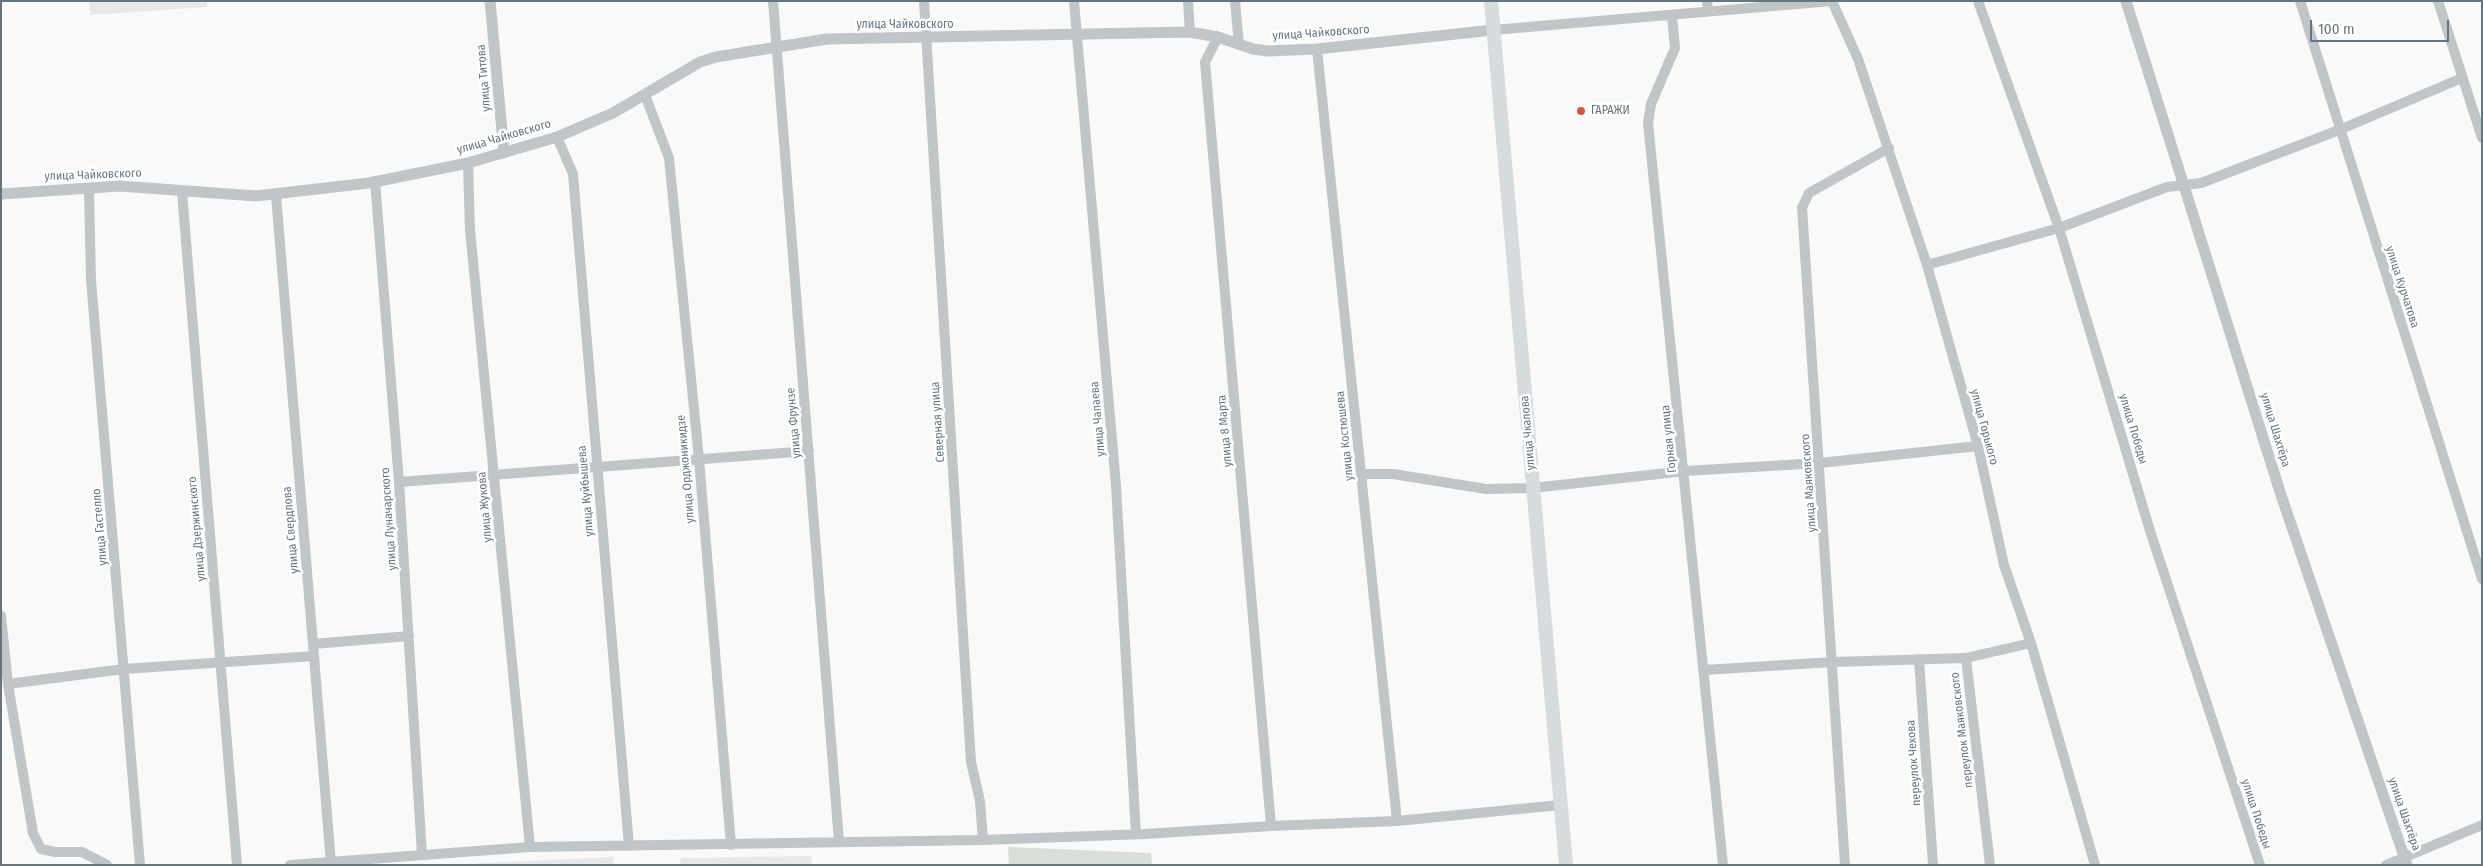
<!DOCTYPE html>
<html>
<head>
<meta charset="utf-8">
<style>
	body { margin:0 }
	#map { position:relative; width:2483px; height:866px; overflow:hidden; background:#f9f9f7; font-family:"Fira Sans Condensed",sans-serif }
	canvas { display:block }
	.frame { position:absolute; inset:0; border:2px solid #667680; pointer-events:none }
	.scale { position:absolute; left:2310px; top:20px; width:139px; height:22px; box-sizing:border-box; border:2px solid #667680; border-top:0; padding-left:6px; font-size:15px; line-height:18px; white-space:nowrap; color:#667680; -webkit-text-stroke:4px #fff; paint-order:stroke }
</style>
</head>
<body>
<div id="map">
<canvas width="2483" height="866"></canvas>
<div class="frame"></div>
<div class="scale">100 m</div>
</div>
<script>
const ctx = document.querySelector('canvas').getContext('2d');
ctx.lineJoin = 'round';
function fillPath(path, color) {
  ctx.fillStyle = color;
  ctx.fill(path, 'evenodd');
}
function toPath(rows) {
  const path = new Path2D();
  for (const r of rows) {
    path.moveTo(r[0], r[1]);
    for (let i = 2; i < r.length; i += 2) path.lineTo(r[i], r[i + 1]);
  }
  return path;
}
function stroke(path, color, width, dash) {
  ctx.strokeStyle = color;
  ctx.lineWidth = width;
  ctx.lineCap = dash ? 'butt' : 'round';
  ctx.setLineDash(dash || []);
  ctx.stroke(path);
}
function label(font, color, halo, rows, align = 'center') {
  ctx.font = font + ' "Fira Sans Condensed",sans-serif';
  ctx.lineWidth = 5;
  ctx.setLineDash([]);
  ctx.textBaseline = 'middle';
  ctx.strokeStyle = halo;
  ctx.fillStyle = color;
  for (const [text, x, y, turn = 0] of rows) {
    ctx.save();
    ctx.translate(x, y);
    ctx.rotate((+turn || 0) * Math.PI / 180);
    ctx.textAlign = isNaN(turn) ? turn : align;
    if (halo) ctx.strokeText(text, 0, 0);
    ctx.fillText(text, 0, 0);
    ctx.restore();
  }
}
const built = toPath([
	[89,1,207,1,207,7,90,15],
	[811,856,812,865,681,865,680,858],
	[613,857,614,865,441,865]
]);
const green = toPath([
	[1008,847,1151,853,1152,865,1009,865]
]);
const minor = toPath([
	[773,1,839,842],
	[924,1,971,762,980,801,983,840],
	[1074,1,1116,486,1136,834],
	[1188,1,1190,32],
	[1235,1,1239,45],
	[1707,1,1708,11],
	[1832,1,1858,59,1927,265,1978,446,2004,565,2031,643,2095,865],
	[1978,1,2059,228,2151,534,2260,865],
	[2300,1,2482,579],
	[2438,1,2482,138],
	[1672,16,1675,48,1651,104,1648,123,1723,865],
	[1493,30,1832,1],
	[1218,37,1205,62,1271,826],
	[1317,49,1397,821],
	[645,95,669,158,699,459,731,845],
	[557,137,573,174,629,846],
	[468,163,470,230,530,847],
	[375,181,399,482,422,855],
	[89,188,91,280,140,865],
	[182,192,237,865],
	[276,195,331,863],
	[1927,265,2059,228,2167,187,2201,183,2339,130,2462,78],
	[1361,474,1393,474,1486,489,1533,488,1685,471,1820,463,1978,446],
	[399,482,809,451],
	[1,616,8,684,33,833,41,849,55,852,82,852,107,865],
	[313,644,409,636],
	[1919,659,1933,865],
	[1704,670,1833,662,1966,658],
	[8,684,124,669,314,656],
	[290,865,530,847,983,840,1145,834,1271,826,1397,821,1560,805],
	[1845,865,1802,208,1809,193,1889,148],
	[1990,865,1966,658,2031,643],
	[2386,865,2482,825]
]);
const tertiary = toPath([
	[490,1,504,153],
	[2126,1,2281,495,2407,865],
	[1,194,120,186,256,196,369,183,468,163,557,137,613,113,700,62,716,57,827,39,1190,32,1218,37,1253,49,1268,51,1317,49,1493,30]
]);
const secondary = toPath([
	[1491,1,1566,865]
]);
const markers = [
	[1581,111,5,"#d95637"]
];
const streetNames = [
	["улица Чайковского",905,25],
	["улица Чайковского",1321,33,-4],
	["улица Титова",484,78,-95],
	["улица Чайковского",504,137,-16],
	["улица Чайковского",93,175,-2],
	["улица Курчатова",2402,287,72],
	["улица Чапаева",1098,419,-95],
	["Северная улица",938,422,-94],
	["улица Фрунзе",794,423,-95],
	["улица Горького",1984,427,75],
	["улица Победы",2133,429,73],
	["улица Шахтёра",2275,430,73],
	["улица 8 Марта",1225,431,-95],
	["улица Чкалова",1528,433,-95],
	["улица Костюшева",1345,436,-96],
	["Горная улица",1669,439,-96],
	["улица Орджоникидзе",686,469,-95],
	["улица Маяковского",1809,483,-94],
	["улица Куйбышева",586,491,-95],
	["улица Жукова",485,507,-95],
	["улица Луначарского",389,519,-94],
	["улица Гастелло",100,527,-95],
	["улица Дзержинского",197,529,-95],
	["улица Свердлова",291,530,-95],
	["переулок Маяковского",1962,730,-97],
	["переулок Чехова",1914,763,-94],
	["улица Победы",2256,814,72],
	["улица Шахтёра",2404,814,71]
];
const poiNames = [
	["ГАРАЖИ",1591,111]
];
fillPath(built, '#e7e8e8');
fillPath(green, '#d9ded6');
stroke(minor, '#c0c5c8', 10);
stroke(tertiary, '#c0c5c8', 11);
stroke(secondary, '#d6dbde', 14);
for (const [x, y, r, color] of markers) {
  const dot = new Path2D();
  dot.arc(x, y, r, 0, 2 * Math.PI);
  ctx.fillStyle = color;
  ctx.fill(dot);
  stroke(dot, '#fff', 2);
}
label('12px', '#667680', '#fff', streetNames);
label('12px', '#667680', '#fff', poiNames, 'left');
</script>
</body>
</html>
